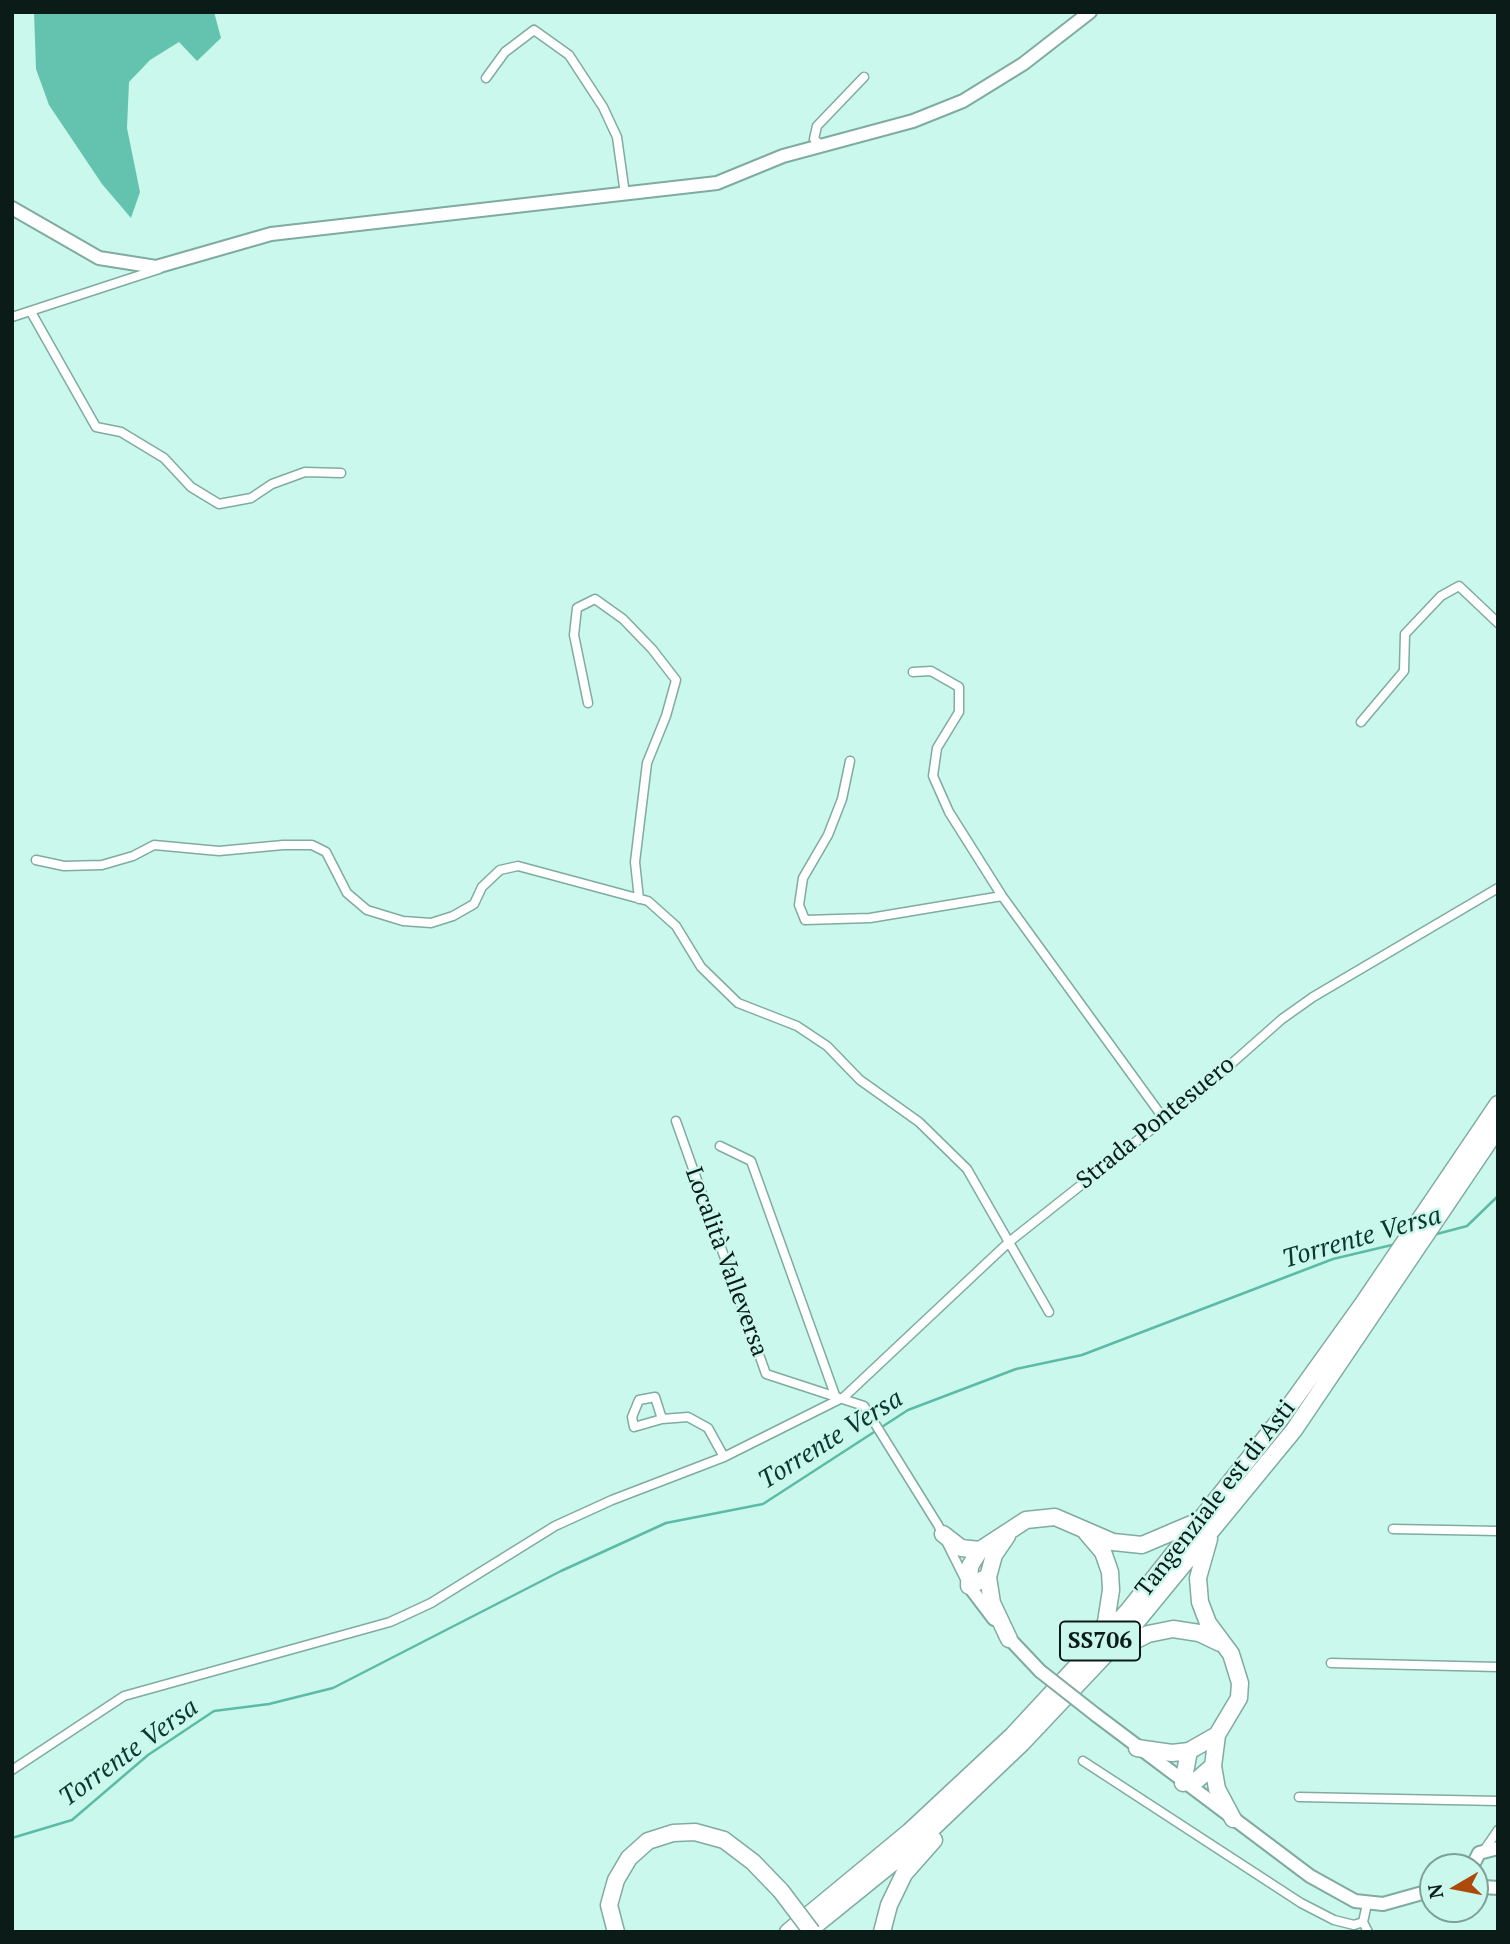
<!DOCTYPE html>
<html>
<head>
<meta charset="utf-8">
<style>
	body { margin:0 }
	#map { position:relative; width:1510px; height:1944px; overflow:hidden; background:#cbf8ec; font-family:"PT Serif",serif }
	canvas { display:block }
	.frame { position:absolute; inset:0; border:14px solid #0b1c18; pointer-events:none }
	.north { position:absolute; left:1419px; top:1853px; width:70px; height:70px; box-sizing:border-box; background:#cbf8ec; border:2px solid #7ea097; border-radius:50%; rotate:260deg; font-size:19px; font-weight:700; line-height:28px; text-align:center; color:#0b1c18 }
	.north::after { content:''; display:block; margin:auto; width:24px; height:32px; background:#ac4a0c; clip-path:polygon(50% 0,100% 100%,50% 72%,0 100%) }
</style>
</head>
<body>
<div id="map">
<canvas width="1510" height="1944"></canvas>
<div class="frame"></div>
<div class="north">N</div>
</div>
<script>
const ctx = document.querySelector('canvas').getContext('2d');
ctx.lineJoin = 'round';
function fillPath(path, color) {
  ctx.fillStyle = color;
  ctx.fill(path, 'evenodd');
}
function toPath(rows) {
  const path = new Path2D();
  for (const r of rows) {
    path.moveTo(r[0], r[1]);
    for (let i = 2; i < r.length; i += 2) path.lineTo(r[i], r[i + 1]);
  }
  return path;
}
function stroke(path, color, width, dash) {
  ctx.strokeStyle = color;
  ctx.lineWidth = width;
  ctx.lineCap = dash ? 'butt' : 'round';
  ctx.setLineDash(dash || []);
  ctx.stroke(path);
}
function label(font, color, halo, rows, align = 'center') {
  ctx.font = font + ' "PT Serif",serif';
  ctx.lineWidth = 5;
  ctx.setLineDash([]);
  ctx.textBaseline = 'middle';
  ctx.strokeStyle = halo;
  ctx.fillStyle = color;
  for (const [text, x, y, turn = 0] of rows) {
    ctx.save();
    ctx.translate(x, y);
    ctx.rotate((+turn || 0) * Math.PI / 180);
    ctx.textAlign = isNaN(turn) ? turn : align;
    if (halo) ctx.strokeText(text, 0, 0);
    ctx.fillText(text, 0, 0);
    ctx.restore();
  }
}
const forest = toPath([
	[34,12,214,12,221,38,197,61,179,42,150,60,129,82,127,128,140,192,131,218,102,184,49,105,36,69]
]);
const stream = toPath([
	[1433,1235,1467,1226,1498,1196],
	[12,1838,72,1820,148,1755,214,1711,269,1704,333,1688,561,1571,666,1523,763,1504,908,1410,1016,1369,1082,1355,1333,1259,1396,1244]
]);
const street = toPath([
	[486,78,505,52,534,30,569,55,603,107,617,137,625,194],
	[821,145,814,139,817,126,864,77],
	[31,312,96,427,121,432,164,458,191,487,219,504,251,498,272,484,305,472,341,473],
	[12,317,159,269],
	[913,672,931,671,959,687,959,712,937,748,933,776,949,812,1002,896,1164,1119],
	[588,703,574,635,577,608,595,599,623,619,652,649,676,680,666,716,647,763,635,862,639,899],
	[1361,722,1404,671,1405,634,1441,596,1459,586,1498,623],
	[850,761,842,799,828,835,803,878,799,905,805,920,870,918,1002,896],
	[36,860,64,866,102,865,133,856,154,845,219,851,283,845,312,845,326,852,347,893,367,910,403,921,431,923,453,916,474,904,482,887,500,870,518,866,648,901,676,926,701,967,738,1003,797,1026,827,1046,860,1080,919,1122,967,1169,1049,1312],
	[676,1121,766,1374,864,1406,938,1525,966,1581],
	[720,1146,751,1161,835,1395],
	[662,1419,634,1427,632,1417,639,1400,655,1397,662,1419,688,1417,708,1428,724,1457],
	[1393,1529,1498,1531],
	[1331,1663,1498,1667],
	[1083,1761,1301,1903,1334,1920,1354,1925,1363,1922],
	[12,1770,124,1696,390,1622,431,1603,555,1526,612,1500,724,1457,844,1397,1009,1242,1205,1087,1282,1019,1313,997,1498,888],
	[1299,1797,1498,1801],
	[1485,1849,1498,1830],
	[1367,1904,1363,1922,1368,1932]
]);
const secondary = toPath([
	[12,208,99,258,156,267,271,234,717,183,783,156,913,121,963,101,1023,64,1090,12],
	[969,1586,994,1619],
	[1005,1634,1040,1671],
	[1096,1715,1310,1876,1355,1901,1383,1904,1433,1890],
	[1472,1867,1479,1853,1498,1848],
	[1475,1879,1484,1887,1498,1888]
]);
const highway = toPath([
	[1086,1532,1103,1552,1110,1572,1111,1590,1106,1622,1099,1637],
	[943,1534,961,1548,980,1550,1026,1520,1055,1517,1113,1542,1142,1545,1196,1522],
	[1007,1536,994,1555,988,1577,992,1603,1009,1639],
	[1209,1539,1198,1578,1200,1602,1208,1623,1231,1654,1240,1683,1239,1698,1217,1735,1213,1766,1217,1789,1233,1819],
	[980,1550,970,1566,969,1586,988,1577],
	[1116,1650,1148,1634,1173,1629,1199,1633,1220,1643],
	[1137,1748,1172,1753,1189,1751,1217,1735],
	[1189,1751,1183,1783,1197,1780,1213,1766],
	[616,1932,609,1905,616,1880,629,1858,648,1841,673,1833,695,1832,724,1840,753,1862,781,1891],
	[788,1932,909,1832,1013,1735,1128,1611,1278,1422,1362,1305,1498,1104],
	[807,1932,917,1843,1022,1743,1138,1620,1294,1430,1498,1128],
	[882,1932,889,1905,904,1874,934,1840]
]);
const secondaryBridge = toPath([
	[1040,1671,1096,1715]
]);
const highwayBridge = toPath([
	[781,1891,812,1932]
]);
const shields = [
	[1100,1641,80]
];
const shieldNames = [
	["SS706",1100,1641]
];
const streetNames = [
	["Strada Pontesuero",1156,1123,-39],
	["Località Valleversa",726,1262,70],
	["Tangenziale est di Asti",1216,1499,-52]
];
const waterNames = [
	["Torrente Versa",1362,1238,-16],
	["Torrente Versa",831,1440,-32],
	["Torrente Versa",129,1753,-36]
];
fillPath(forest, '#64c3ae');
stroke(stream, '#5cbba7', 2.5);
stroke(street, '#7faba0', 11);
stroke(secondary, '#7faba0', 16);
stroke(highway, '#7faba0', 19);
stroke(street, '#fff', 8);
stroke(secondary, '#fff', 12);
stroke(highway, '#fff', 16);
stroke(secondaryBridge, '#7faba0', 16, []);
stroke(highwayBridge, '#7faba0', 19, []);
stroke(secondaryBridge, '#fff', 12);
stroke(highwayBridge, '#fff', 16);
for (const [x, y, w] of shields) {
  const box = new Path2D();
  box.roundRect(x - w / 2, y - 19.5, w, 39, 5);
  ctx.fillStyle = '#cbf8ec';
  ctx.fill(box);
  stroke(box, '#0b1c18', 2);
}
label('bold 23px', '#0b1c18', null, shieldNames);
label('24px', '#0b1c18', '#cbf8ec', streetNames);
label('italic 26px', '#0a382f', '#cbf8ec', waterNames);
</script>
</body>
</html>
